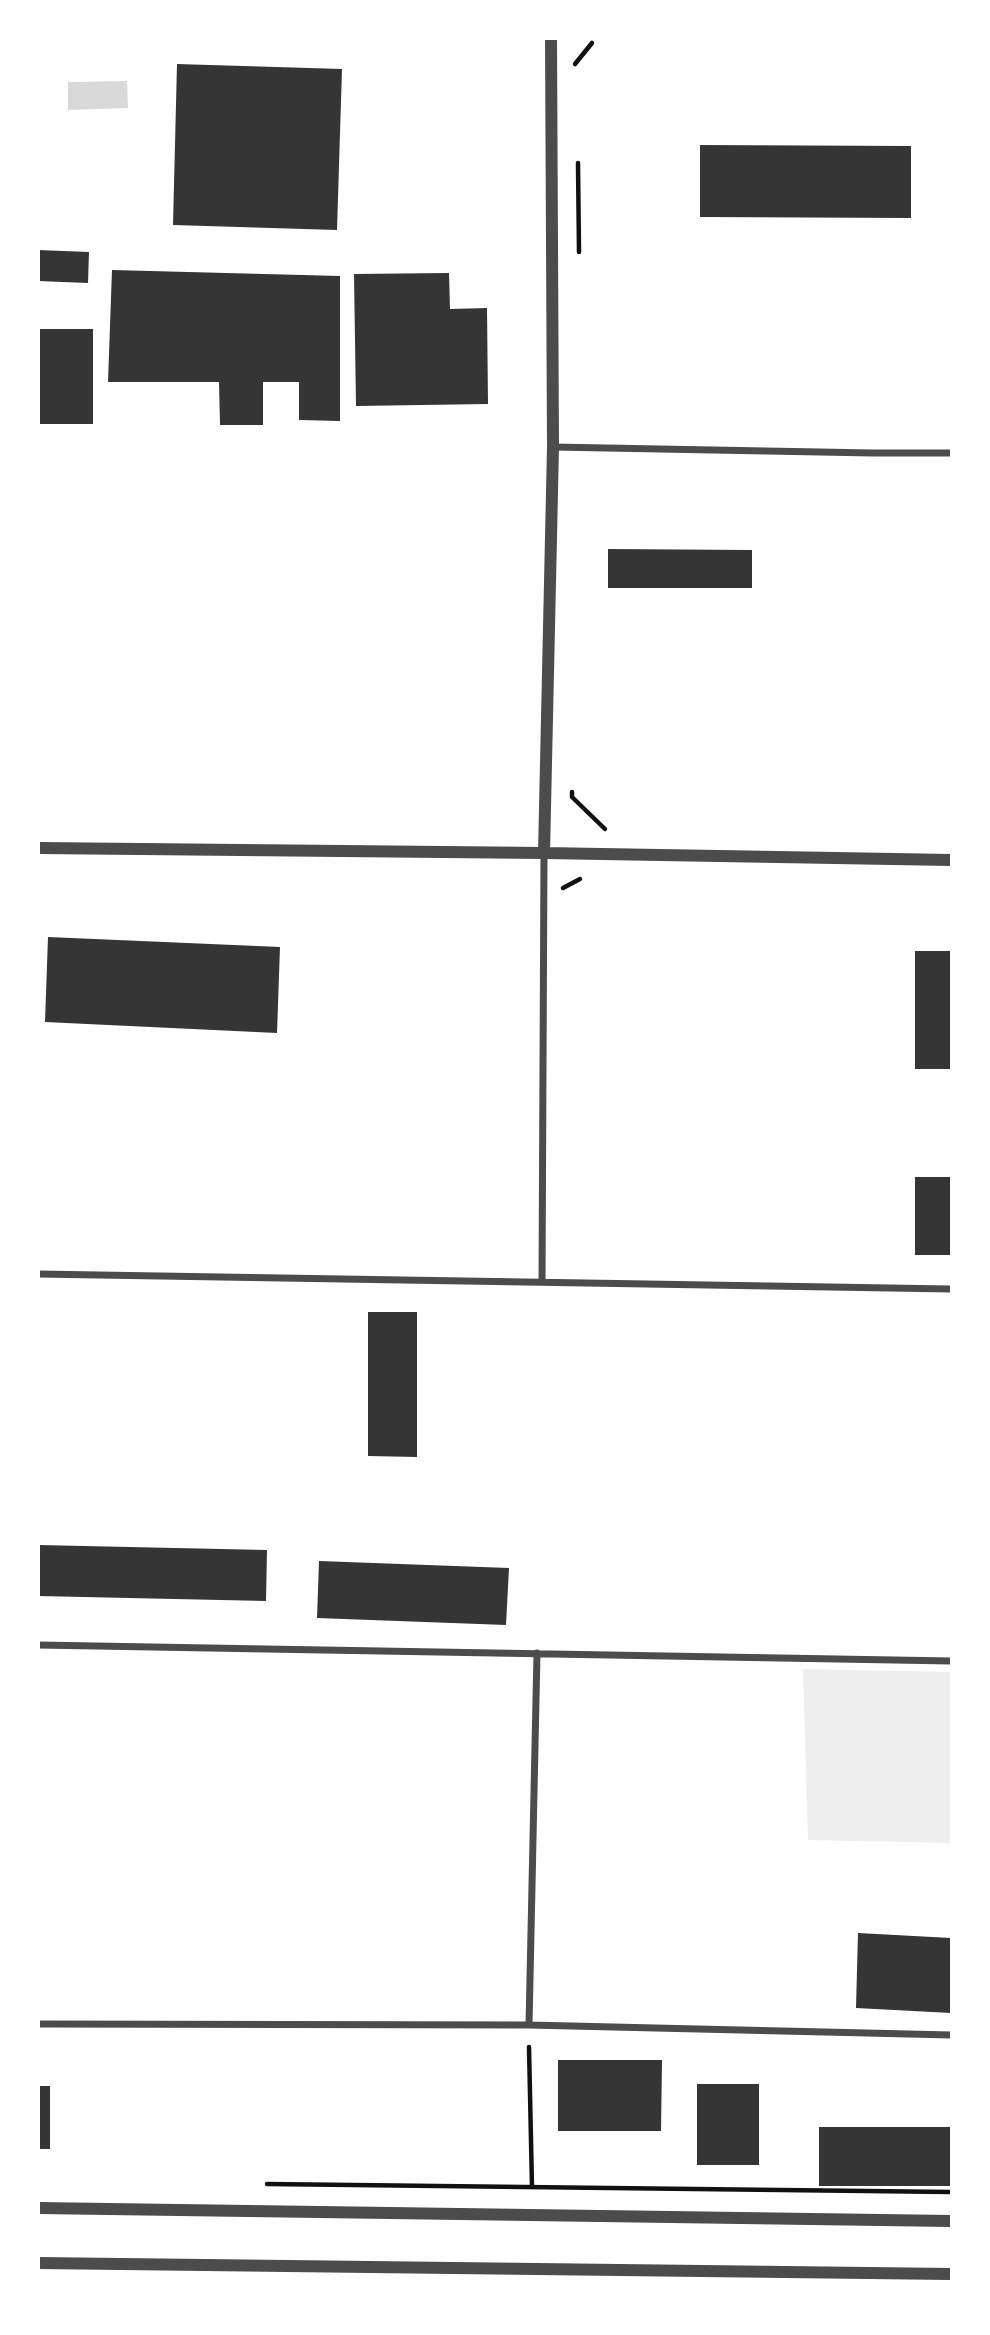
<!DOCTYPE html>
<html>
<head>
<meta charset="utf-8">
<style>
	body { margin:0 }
	#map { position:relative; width:990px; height:2335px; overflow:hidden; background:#fff; font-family:Karla,sans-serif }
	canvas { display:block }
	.frame { position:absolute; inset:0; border:40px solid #fff; pointer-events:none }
</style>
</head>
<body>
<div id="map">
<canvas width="990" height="2335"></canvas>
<div class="frame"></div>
</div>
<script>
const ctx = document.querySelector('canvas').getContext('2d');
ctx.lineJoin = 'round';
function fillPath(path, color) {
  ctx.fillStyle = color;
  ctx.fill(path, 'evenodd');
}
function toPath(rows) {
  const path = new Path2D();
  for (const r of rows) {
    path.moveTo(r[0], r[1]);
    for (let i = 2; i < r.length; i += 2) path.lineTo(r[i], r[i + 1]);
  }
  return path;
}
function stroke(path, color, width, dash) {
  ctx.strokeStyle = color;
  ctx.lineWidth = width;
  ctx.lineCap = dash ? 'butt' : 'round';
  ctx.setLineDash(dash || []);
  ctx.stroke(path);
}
const green = toPath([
	[803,1669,951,1672,951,1843,808,1840]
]);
const water = toPath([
	[127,81,128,108,68,110,68,82]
]);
const building = toPath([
	[177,64,342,69,337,230,173,225],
	[700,145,911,146,911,218,700,217],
	[38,250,89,252,88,283,38,281],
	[112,270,340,276,340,421,299,420,299,382,263,382,263,425,220,425,219,382,108,382],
	[449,273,450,309,487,308,488,404,356,406,354,274],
	[38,329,93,329,93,424,38,424],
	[608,549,752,550,752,588,608,588],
	[48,937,280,947,277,1033,45,1022],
	[915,951,951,951,951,1069,915,1069],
	[915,1177,951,1177,951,1255,915,1255],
	[368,1312,417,1312,417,1457,368,1456],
	[38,1545,267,1550,266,1601,38,1596],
	[319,1561,509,1568,506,1625,317,1618],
	[858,1933,951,1938,951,2013,856,2008],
	[558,2060,662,2060,661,2131,558,2131],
	[697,2084,759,2084,759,2165,697,2165],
	[38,2086,50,2086,50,2149,38,2149],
	[819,2127,951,2127,951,2186,819,2186]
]);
const path = toPath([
	[575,64,592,43],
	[578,163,579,252],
	[572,792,572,797,605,829],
	[563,888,580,879],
	[529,2047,532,2187],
	[267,2184,951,2192]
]);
const minor = toPath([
	[553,447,873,453,951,453],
	[38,1274,951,1289],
	[542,1282,544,853],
	[38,1645,951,1661],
	[38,2024,529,2025,951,2035],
	[529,2025,537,1653]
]);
const tertiary = toPath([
	[38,848,544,853,951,860],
	[544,853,553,447,551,38],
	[38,2208,951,2221],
	[38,2263,951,2274]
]);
fillPath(green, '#eee');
fillPath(water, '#d9d9d9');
fillPath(building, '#353535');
stroke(path, '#111', 4.5);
stroke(minor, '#4c4c4c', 7);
stroke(tertiary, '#4c4c4c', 12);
</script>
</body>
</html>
